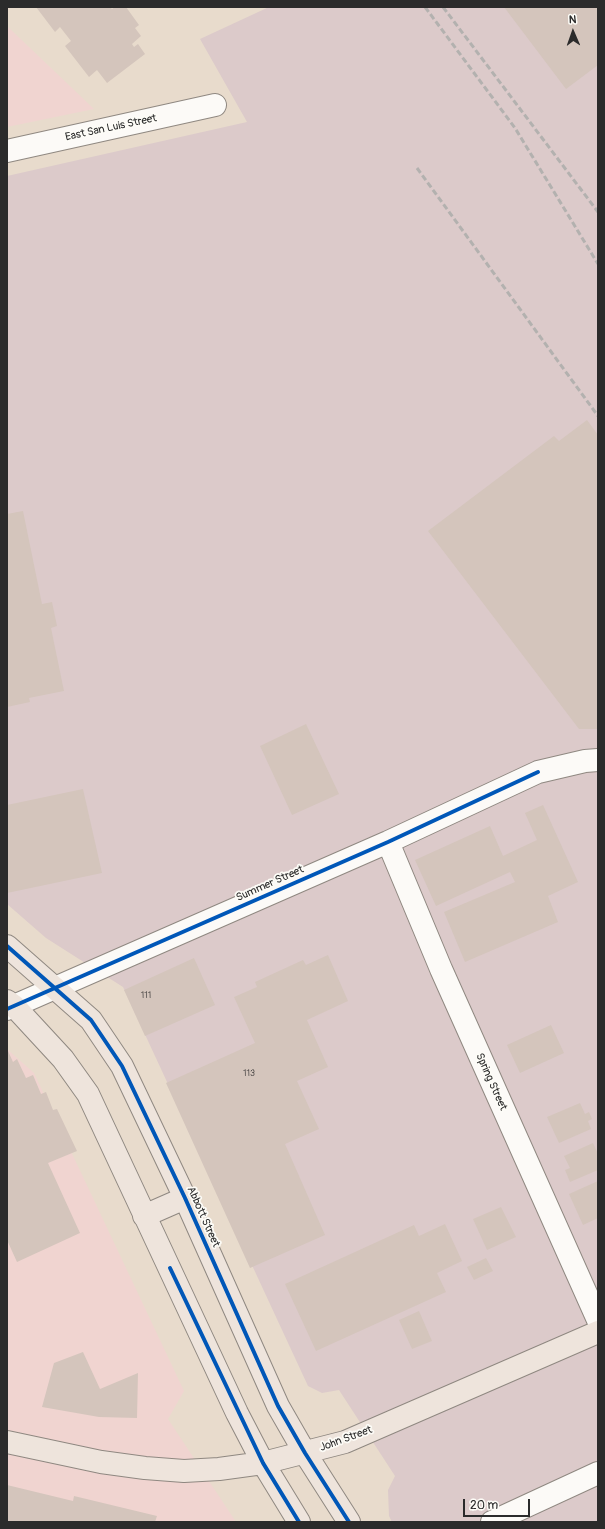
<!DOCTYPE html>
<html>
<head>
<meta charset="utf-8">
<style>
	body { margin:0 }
	#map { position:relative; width:605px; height:1529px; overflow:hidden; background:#e8dbcc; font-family:Pangolin,sans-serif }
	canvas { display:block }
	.frame { position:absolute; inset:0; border:8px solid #2b2b2b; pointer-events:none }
	.north { position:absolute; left:553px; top:12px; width:40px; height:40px; -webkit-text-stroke:3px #fdfcf7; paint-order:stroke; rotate:358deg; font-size:11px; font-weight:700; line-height:16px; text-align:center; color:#2b2b2b }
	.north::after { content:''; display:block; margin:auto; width:14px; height:18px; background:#2b2b2b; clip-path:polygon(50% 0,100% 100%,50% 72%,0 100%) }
	.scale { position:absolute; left:463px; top:1499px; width:67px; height:18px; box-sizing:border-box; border:2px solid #2b2b2b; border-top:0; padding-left:5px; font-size:12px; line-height:14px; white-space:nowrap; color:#2b2b2b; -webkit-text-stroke:3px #fdfcf7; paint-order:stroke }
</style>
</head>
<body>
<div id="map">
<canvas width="605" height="1529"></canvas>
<div class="frame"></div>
<div class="north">N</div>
<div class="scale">20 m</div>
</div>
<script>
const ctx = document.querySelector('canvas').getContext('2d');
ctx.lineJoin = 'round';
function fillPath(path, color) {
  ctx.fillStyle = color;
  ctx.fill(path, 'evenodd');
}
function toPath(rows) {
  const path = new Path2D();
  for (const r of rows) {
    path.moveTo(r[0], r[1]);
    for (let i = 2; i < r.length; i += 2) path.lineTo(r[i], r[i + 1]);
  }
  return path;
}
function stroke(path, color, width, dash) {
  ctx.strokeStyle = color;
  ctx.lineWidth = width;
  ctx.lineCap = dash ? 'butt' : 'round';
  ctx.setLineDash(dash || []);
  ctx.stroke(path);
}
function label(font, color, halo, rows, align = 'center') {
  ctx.font = font + ' Pangolin,sans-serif';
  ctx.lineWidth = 3.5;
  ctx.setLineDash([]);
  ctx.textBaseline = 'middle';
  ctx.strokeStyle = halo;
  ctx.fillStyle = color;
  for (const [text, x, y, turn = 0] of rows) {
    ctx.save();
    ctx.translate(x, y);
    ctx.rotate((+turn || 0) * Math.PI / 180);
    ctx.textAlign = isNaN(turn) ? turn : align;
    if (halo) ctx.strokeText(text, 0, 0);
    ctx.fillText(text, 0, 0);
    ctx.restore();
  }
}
const built = toPath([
	[7,26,94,109,7,127],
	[7,1049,34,1073,184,1391,168,1419,236,1522,7,1522]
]);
const industrial = toPath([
	[269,7,598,7,598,1522,392,1522,389,1516,388,1490,395,1476,339,1390,322,1393,308,1386,123,987,46,938,7,904,7,176,247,122,200,39]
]);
const building = toPath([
	[36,7,110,7,112,9,115,7,126,7,139,25,135,28,141,36,132,44,134,47,138,44,145,54,107,83,97,70,89,77,65,46,71,41,60,27,55,32],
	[504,7,598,7,598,65,566,89],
	[587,420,598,435,598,729,579,729,428,531,554,436,559,441],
	[23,511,42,604,52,602,57,626,51,628,64,691,29,698,30,702,7,707,7,514],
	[306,724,339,794,292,815,260,746],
	[83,789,102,873,7,893,7,805],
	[543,805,578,882,548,896,558,922,465,962,444,912,515,882,510,872,436,906,415,860,490,826,503,856,537,840,525,813],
	[328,955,348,1001,307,1020,328,1067,297,1081,319,1129,285,1144,325,1235,250,1268,166,1083,255,1043,234,997,257,987,255,982,303,960,306,965],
	[194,958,215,1005,145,1036,124,990],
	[551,1025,564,1053,520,1073,507,1045],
	[8,1051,13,1062,17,1059,26,1078,33,1075,41,1094,46,1092,53,1110,57,1109,77,1151,48,1163,80,1233,17,1262,7,1240],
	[580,1103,585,1114,589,1112,592,1119,588,1121,591,1129,559,1143,547,1117],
	[593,1143,598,1154,598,1170,570,1182,565,1170,570,1168,564,1156],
	[598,1181,598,1218,583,1225,569,1194],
	[501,1207,516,1237,487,1250,473,1219],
	[445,1224,462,1261,437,1273,446,1292,316,1351,285,1284,414,1225,419,1236],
	[486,1258,493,1271,474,1280,467,1267],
	[419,1311,432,1341,412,1349,399,1320],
	[83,1352,100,1389,138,1373,137,1418,99,1417,42,1407,54,1363],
	[7,1485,73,1501,74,1496,157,1516,155,1522,7,1522]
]);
const minor = toPath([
	[7,151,215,105],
	[388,842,441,969,598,1320],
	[7,1009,388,842,538,772,585,761,598,760],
	[492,1522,598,1473]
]);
const major = toPath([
	[7,946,91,1020,122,1066,185,1198,278,1406,305,1453,349,1522],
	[7,1001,14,1006,63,1059,88,1094,237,1413,263,1463,299,1522],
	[144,1216,185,1198],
	[7,1442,101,1462,145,1468,184,1471,219,1469,263,1463,345,1442,598,1332]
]);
const rail = toPath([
	[425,7,515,128,598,264],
	[443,7,598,212],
	[417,168,598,416]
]);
const cycleway = toPath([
	[7,946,91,1020,122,1066,185,1198,278,1406,305,1453,349,1522],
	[7,1009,388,842,538,772],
	[170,1268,263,1463,299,1522]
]);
const numberNames = [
	["111",146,996],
	["113",249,1074]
];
const streetNames = [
	["East San Luis Street",111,128,-12],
	["Summer Street",270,884,-24],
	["Spring Street",491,1082,66],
	["Abbott Street",203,1217,66],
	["John Street",346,1439,-20]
];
fillPath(built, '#f0d4d0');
fillPath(industrial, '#dccaca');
fillPath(building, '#d4c5bc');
stroke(minor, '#8f8881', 24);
stroke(major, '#8f8881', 24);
stroke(minor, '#fcfaf7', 22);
stroke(major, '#eee4dc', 22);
stroke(rail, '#b3b1af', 3, [6, 3]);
stroke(cycleway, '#0057b8', 4);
label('9px', '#575351', null, numberNames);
label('11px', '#2b2b2b', '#fdfcf7', streetNames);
</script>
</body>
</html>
